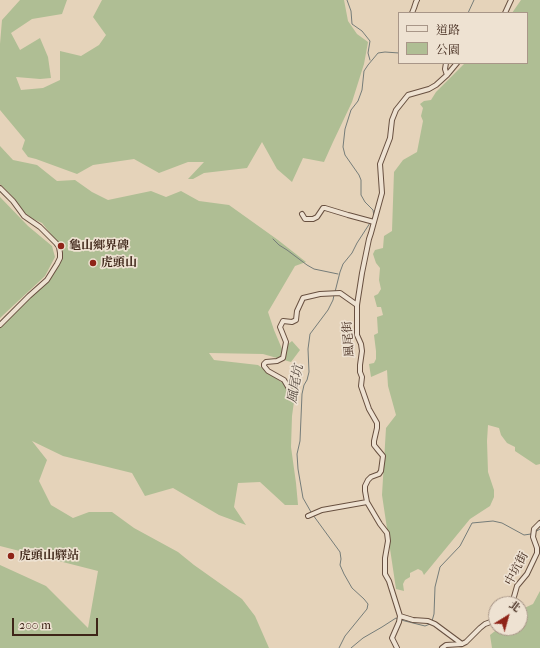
<!DOCTYPE html>
<html>
<head>
<meta charset="utf-8">
<style>
	body { margin:0 }
	#map { position:relative; width:540px; height:648px; overflow:hidden; background:#e5d3ba; font-family:"IM FELL French Canon","Noto Serif TC",serif }
	canvas { display:block }
	.legend { position:absolute; left:398px; top:12px; width:130px; height:52px; box-sizing:border-box; background:#eee2d2; border:1px solid #a89688; margin:0; padding:5px 7px; list-style:none; font-size:12px; color:#3e2518 }
	.legend li { display:flex; align-items:center; gap:8px; height:20px }
	.legend b { width:20px; border:1px solid #a89688 }
	.north { position:absolute; left:488px; top:596px; width:40px; height:40px; box-sizing:border-box; background:#eee2d2; border:1px solid #a89688; border-radius:50%; rotate:37deg; font-size:11px; font-weight:700; line-height:16px; text-align:center; color:#3e2518 }
	.north::after { content:''; display:block; margin:auto; width:14px; height:18px; background:#8f2418; clip-path:polygon(50% 0,100% 100%,50% 72%,0 100%) }
	.scale { position:absolute; left:12px; top:618px; width:86px; height:18px; box-sizing:border-box; border:2px solid #3e2518; border-top:0; padding-left:5px; font-size:12px; line-height:14px; white-space:nowrap; color:#3e2518; -webkit-text-stroke:3px #eee2d2; paint-order:stroke }
</style>
</head>
<body>
<div id="map">
<canvas width="540" height="648"></canvas>
<ul class="legend">
<li><b style="height:5px;background:#eee2d2"></b>道路</li>
<li><b style="height:11px;background:#afbe94"></b>公園</li>
</ul>
<div class="north">北</div>
<div class="scale">200 m</div>
</div>
<script>
const ctx = document.querySelector('canvas').getContext('2d');
ctx.lineJoin = 'round';
function fillPath(path, color) {
  ctx.fillStyle = color;
  ctx.fill(path, 'evenodd');
}
function toPath(rows) {
  const path = new Path2D();
  for (const r of rows) {
    path.moveTo(r[0], r[1]);
    for (let i = 2; i < r.length; i += 2) path.lineTo(r[i], r[i + 1]);
  }
  return path;
}
function stroke(path, color, width, dash) {
  ctx.strokeStyle = color;
  ctx.lineWidth = width;
  ctx.lineCap = dash ? 'butt' : 'round';
  ctx.setLineDash(dash || []);
  ctx.stroke(path);
}
function label(font, color, halo, rows, align = 'center') {
  ctx.font = font + ' "IM FELL French Canon","Noto Serif TC",serif';
  ctx.lineWidth = 3.5;
  ctx.setLineDash([]);
  ctx.textBaseline = 'middle';
  ctx.strokeStyle = halo;
  ctx.fillStyle = color;
  for (const [text, x, y, turn = 0] of rows) {
    ctx.save();
    ctx.translate(x, y);
    ctx.rotate((+turn || 0) * Math.PI / 180);
    ctx.textAlign = isNaN(turn) ? turn : align;
    if (halo) ctx.strokeText(text, 0, 0);
    ctx.fillText(text, 0, 0);
    ctx.restore();
  }
}
const green = toPath([
	[20,0,67,0,62,14,32,19,11,33,20,50,40,38,48,57,51,78,40,79,16,77,21,90,43,88,60,80,60,51,81,56,99,45,106,35,93,17,102,0,344,0,348,21,357,34,368,42,364,64,352,102,333,142,324,162,303,158,292,182,277,169,262,142,247,168,204,173,193,179,188,179,204,162,188,162,159,173,134,159,93,165,77,174,36,159,28,157,22,149,25,140,0,110,0,44,2,20],
	[521,0,540,0,540,464,536,465,515,451,515,447,507,443,501,435,499,428,488,425,487,441,488,472,494,490,494,497,490,506,470,519,424,575,422,571,418,569,410,573,410,577,405,580,403,584,404,591,396,589,382,495,386,428,396,415,388,386,387,370,371,377,369,364,374,363,376,359,376,351,374,335,378,333,377,317,383,315,381,307,377,307,374,296,378,294,381,289,379,280,380,268,376,263,373,254,375,250,383,248,384,236,392,231,394,172,403,160,417,152,423,121,421,116,423,108,420,104,424,101,431,100,436,92,465,63,527,63,527,13,512,13],
	[0,146,13,160,37,165,57,181,75,180,92,192,108,200,151,191,166,197,181,191,199,201,229,205,278,240,306,262,295,266,268,312,274,330,282,349,292,341,300,350,291,362,263,354,209,353,214,360,258,365,281,382,297,380,292,416,291,447,296,483,298,505,285,505,260,482,238,483,234,507,246,525,219,515,173,488,145,496,132,473,63,456,32,441,47,460,39,481,51,505,73,518,89,512,112,512,134,528,178,552,194,565,242,599,255,616,269,648,0,648,0,565,46,586,88,628,98,571,0,546,0,327,47,282,58,266,63,252,61,247,42,223,31,218,24,212,12,196,0,184],
	[0,197,28,226,52,246,55,257,45,276,0,318],
	[540,591,540,648,492,648,490,635,499,628,520,628,520,610,533,604]
]);
const stream = toPath([
	[347,0,351,11,352,24,362,31,370,41,368,53,370,60],
	[468,13,474,0],
	[371,220,374,216,373,210,365,202,361,195,361,180,359,175,345,155,343,147,345,129,351,110,358,101,362,90,364,71,368,65,378,53,385,52,399,53],
	[273,239,279,245,287,250,307,265,314,269,338,274],
	[335,292,340,272,343,264,352,253,357,243,370,223],
	[311,512,303,498,298,469,297,454,300,441,302,394,304,385,307,380,309,372,308,349,310,334,328,310,333,300,334,295],
	[313,515,340,552,341,559,340,565,344,574,352,588,364,599,368,604,367,609,345,636,339,648],
	[535,532,540,529],
	[401,620,425,626,430,624],
	[432,621,434,614,435,587,440,567,460,546,472,523,493,521,502,523,524,535,531,534],
	[351,648,363,638,382,627,396,618,398,619]
]);
const minor = toPath([
	[412,13,414,8,416,2,417,0],
	[505,13,511,0],
	[446,63,445,69,447,75],
	[0,188,13,201,24,216,40,227,56,243,59,247,60,253,60,258,57,264,47,280,29,296,0,325],
	[302,214,305,219,313,219,317,217,323,208,325,208,348,215,374,222],
	[291,392,284,380,268,371,264,366,264,364,266,362,277,361,283,358,286,342,280,327,283,321,292,322,296,320,297,311,303,298,320,294,340,293,357,305],
	[308,516,322,510,367,502],
	[512,604,517,586,527,574,537,553,537,548,533,537,534,529,540,523],
	[400,616,413,620,428,621,435,624,462,644],
	[397,648,392,638,399,622,400,616,389,581,385,574,385,558,388,541,387,533,380,524,367,502,365,491,365,486,368,480,371,477,379,474,381,471,383,456,378,450,374,445,374,441,377,428,377,423,369,409,361,386,362,377,360,372,360,365,362,351,361,344,357,335,357,305,362,273,369,239,371,233,382,193,380,164,390,138,392,120,396,110,408,95,429,89,436,85,447,75,457,63],
	[442,648,446,645,462,644,466,642,480,628,485,624,496,620]
]);
const markers = [
	[61,246,4,"#8f2418"],
	[93,263,4,"#8f2418"],
	[11,556,4,"#8f2418"]
];
const poiNames = [
	["龜山鄉界碑",69,246],
	["虎頭山",101,263],
	["虎頭山驛站",19,556]
];
const streetNames = [
	["風尾街",349,339,-94],
	["中坑街",517,569,-62]
];
const waterNames = [
	["風尾坑",296,384,-80]
];
fillPath(green, '#afbe94');
stroke(stream, '#757c79', 1);
stroke(minor, '#685040', 6);
stroke(minor, '#eee2d2', 4);
for (const [x, y, r, color] of markers) {
  const dot = new Path2D();
  dot.arc(x, y, r, 0, 2 * Math.PI);
  ctx.fillStyle = color;
  ctx.fill(dot);
  stroke(dot, '#eee2d2', 1.5);
}
label('bold 12px', '#3e2518', '#eee2d2', poiNames, 'left');
label('12px', '#3e2518', '#eee2d2', streetNames);
label('italic 13px', '#554940', '#eee2d2', waterNames);
</script>
</body>
</html>
